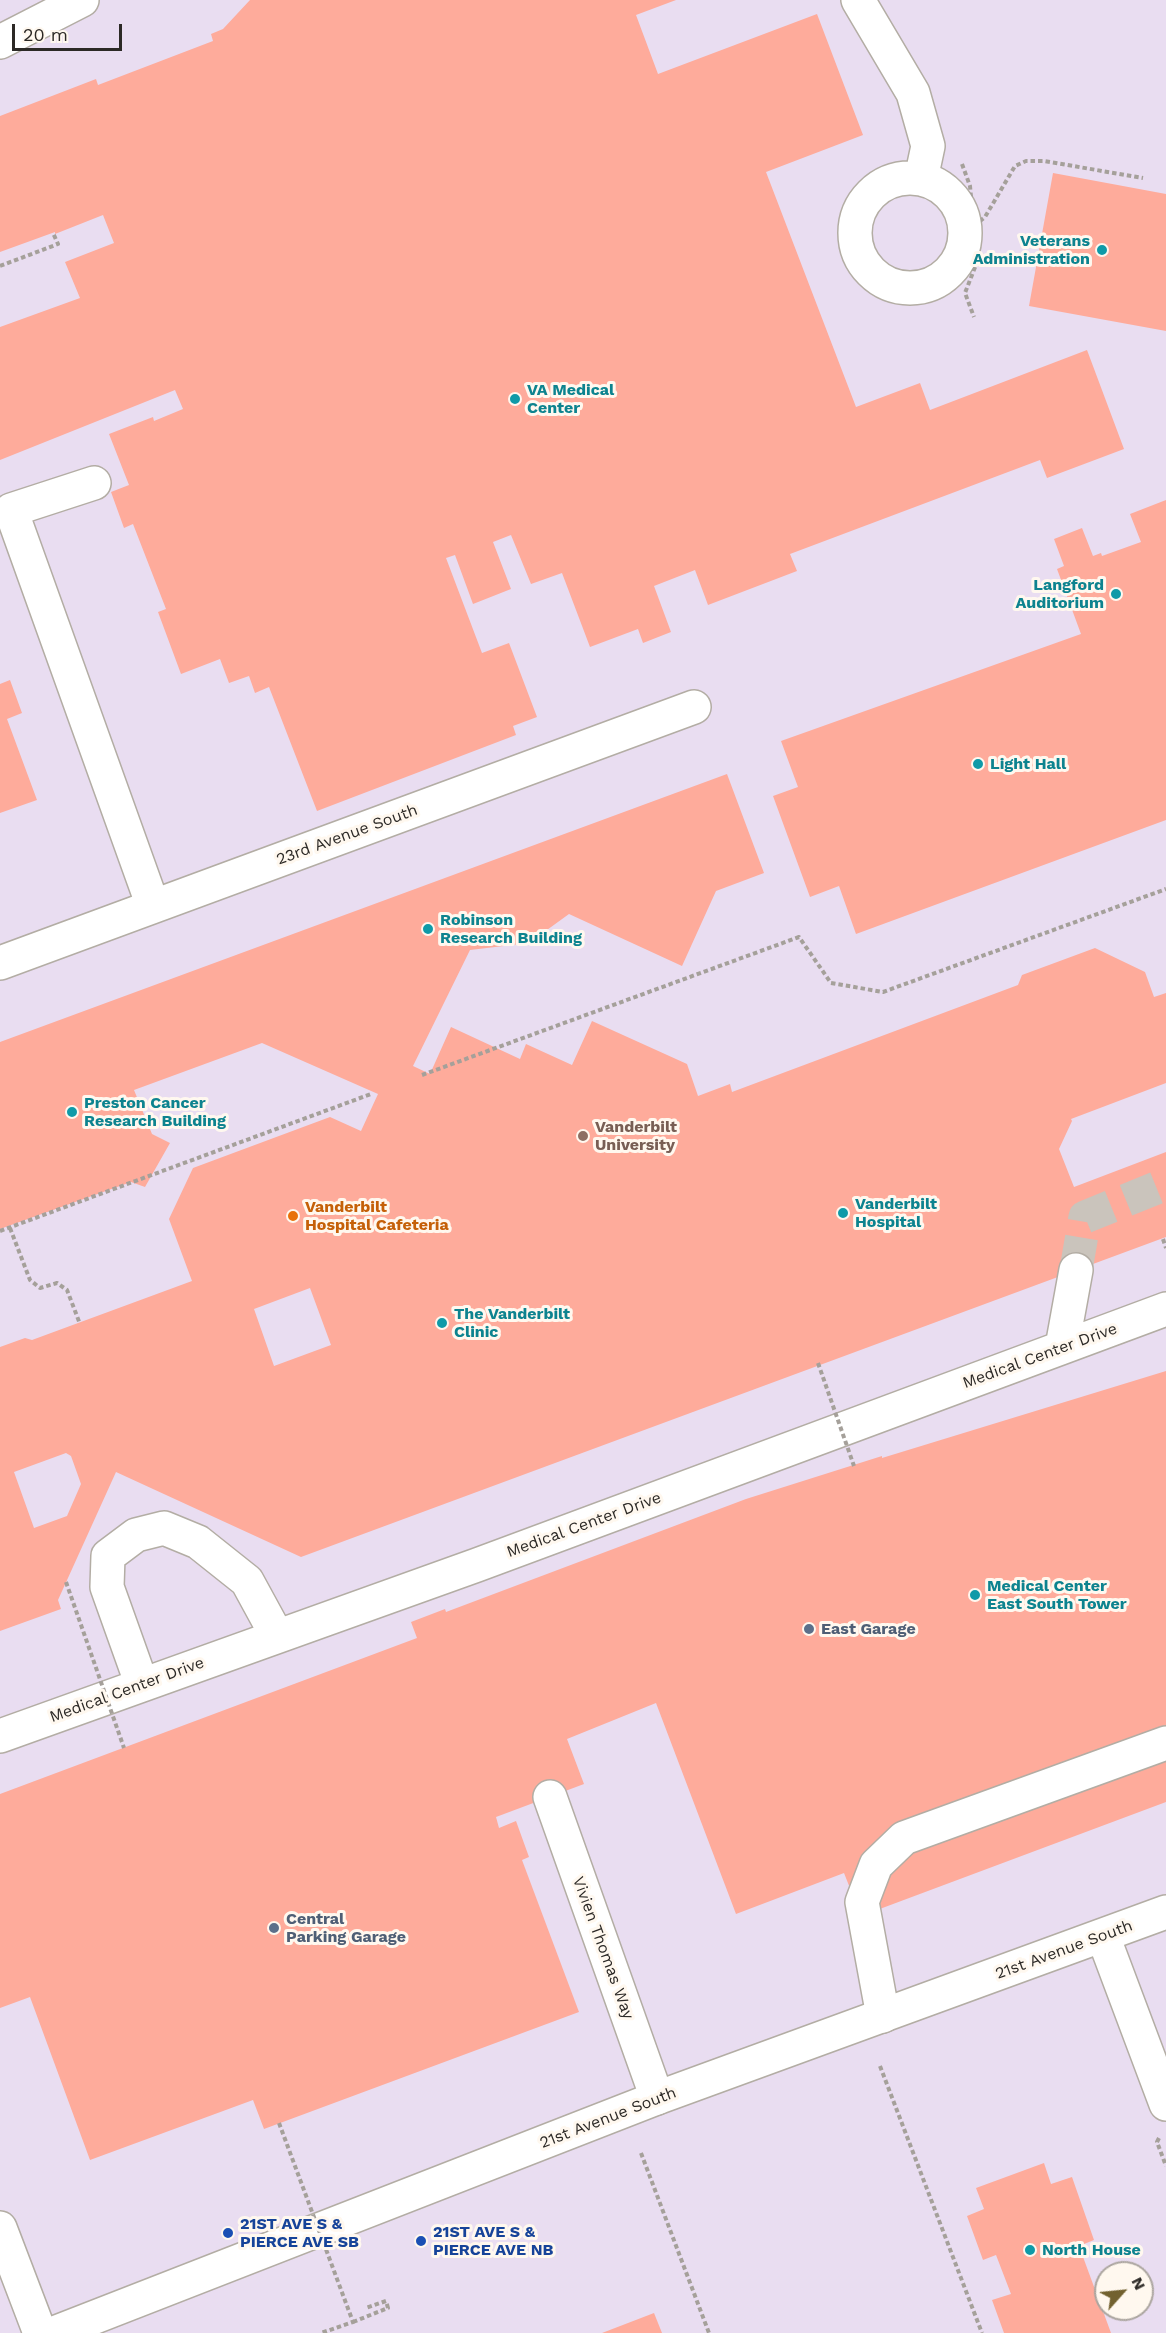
<!DOCTYPE html>
<html>
<head>
<meta charset="utf-8">
<style>
	body { margin:0 }
	#map { position:relative; width:1166px; height:2333px; overflow:hidden; background:#f1ebe2; font-family:"Work Sans",sans-serif }
	canvas { display:block }
	.north { position:absolute; left:1094px; top:2261px; width:60px; height:60px; box-sizing:border-box; background:#fff8ef; border:2px solid #aba59f; border-radius:50%; rotate:63deg; font-size:16px; font-weight:700; line-height:24px; text-align:center; color:#2c2926 }
	.north::after { content:''; display:block; margin:auto; width:21px; height:27px; background:#72612f; clip-path:polygon(50% 0,100% 100%,50% 72%,0 100%) }
	.scale { position:absolute; left:12px; top:24px; width:110px; height:27px; box-sizing:border-box; border:3px solid #2c2926; border-top:0; padding-left:8px; font-size:18px; line-height:21px; white-space:nowrap; color:#2c2926; -webkit-text-stroke:4px #fff8ef; paint-order:stroke }
</style>
</head>
<body>
<div id="map">
<canvas width="1166" height="2333"></canvas>
<div class="north">N</div>
<div class="scale">20 m</div>
</div>
<script>
const ctx = document.querySelector('canvas').getContext('2d');
ctx.lineJoin = 'round';
function fillPath(path, color) {
  ctx.fillStyle = color;
  ctx.fill(path, 'evenodd');
}
function toPath(rows) {
  const path = new Path2D();
  for (const r of rows) {
    if (r.length === 3) {
      path.moveTo(r[0] + r[2], r[1]);
      path.arc(r[0], r[1], r[2], 0, 2 * Math.PI);
      continue;
    }
    path.moveTo(r[0], r[1]);
    for (let i = 2; i < r.length; i += 2) path.lineTo(r[i], r[i + 1]);
  }
  return path;
}
function stroke(path, color, width, dash) {
  ctx.strokeStyle = color;
  ctx.lineWidth = width;
  ctx.lineCap = dash ? 'butt' : 'round';
  ctx.setLineDash(dash || []);
  ctx.stroke(path);
}
function label(font, color, halo, rows, align = 'center') {
  ctx.font = font + ' "Work Sans",sans-serif';
  ctx.lineWidth = 6;
  ctx.setLineDash([]);
  ctx.textBaseline = 'middle';
  ctx.strokeStyle = halo;
  ctx.fillStyle = color;
  for (const [text, x, y, turn = 0] of rows) {
    ctx.save();
    ctx.translate(x, y);
    ctx.rotate((+turn || 0) * Math.PI / 180);
    ctx.textAlign = isNaN(turn) ? turn : align;
    if (halo) ctx.strokeText(text, 0, 0);
    ctx.fillText(text, 0, 0);
    ctx.restore();
  }
}
const education = toPath([
	[0,0,1166,0,1166,2333,0,2333],
	[1106,2273,1142,2273,1142,2309,1106,2309]
]);
const building = toPath([
	[250,0,676,0,636,15,658,74,817,14,863,135,766,172,856,407,920,383,930,410,1087,350,1124,449,1047,478,1040,460,790,554,797,571,708,605,695,570,654,586,671,632,643,643,638,629,590,647,562,573,531,584,511,535,493,542,511,589,473,604,455,555,446,558,482,653,509,643,537,717,513,726,516,735,317,811,269,687,255,693,249,676,229,683,220,659,181,674,158,612,166,609,133,524,124,528,111,492,129,485,109,434,153,417,154,421,183,409,175,390,0,460,0,327,80,298,65,262,114,243,103,215,55,234,55,232,0,252,0,116,96,79,98,85,213,41,211,34,223,29],
	[1053,173,1166,194,1166,331,1029,306],
	[1166,500,1166,820,856,934,839,886,810,897,773,796,798,787,781,741,1081,634,1057,569,1064,566,1054,539,1082,528,1093,556,1101,553,1102,556,1141,542,1130,514],
	[10,680,22,713,7,719,37,800,0,813,0,684],
	[727,774,764,873,716,891,682,966,569,914,529,943,470,950,413,1066,430,1074,451,1027,520,1059,526,1044,572,1065,592,1021,687,1064,698,1096,730,1084,732,1092,1018,985,1022,975,1095,948,1145,972,1154,997,1166,993,1166,1083,1071,1119,1072,1121,1059,1149,1074,1187,1166,1152,1166,1237,301,1557,116,1472,58,1600,61,1609,0,1631,0,1347,25,1338,32,1340,192,1281,169,1219,193,1168,330,1117,361,1131,378,1094,262,1043,134,1090,152,1134,170,1143,145,1187,131,1182,0,1229,0,1042],
	[310,1288,331,1345,274,1366,254,1309],
	[66,1453,71,1456,81,1484,67,1516,34,1528,14,1472],
	[1166,1371,1166,1802,861,1916,844,1873,736,1914,656,1703,567,1739,584,1784,496,1817,499,1828,516,1821,529,1857,522,1860,579,2012,264,2129,253,2100,90,2160,30,1997,0,2008,0,1794,417,1638,411,1622,445,1609,446,1612,746,1499,882,1456,882,1458],
	[1044,2163,1051,2184,1072,2177,1094,2240,1079,2246,1111,2333,1004,2333,992,2300,1011,2294,996,2255,983,2260,967,2216,984,2209,976,2188],
	[654,2313,662,2333,602,2333]
]);
const minorTunnel = toPath([
	[1076,1270,1085,1217,1166,1184]
]);
const path = toPath([
	[962,164,970,186,977,262,965,293,974,317],
	[974,226,985,217,1015,166,1026,161,1044,161,1143,178],
	[0,266,58,244,53,233],
	[422,1075,799,937,831,983,883,992,1166,889],
	[10,1228,30,1280,40,1288,57,1283,67,1290,80,1324],
	[0,1231,371,1094],
	[1163,1239,1166,1248],
	[880,2066,982,2333],
	[1159,2138,1157,2142,1166,2166],
	[641,2153,709,2333],
	[353,2322,388,2308,386,2301,366,2308]
]);
const minor = toPath([
	[858,0,913,93,928,146,921,179],
	[0,42,82,0],
	[910,233,55],
	[94,483,11,510,153,906],
	[0,963,694,707],
	[1062,1347,1076,1270],
	[142,1685,107,1587,108,1556,136,1535,164,1528,198,1542,247,1581,277,1636],
	[0,1736,477,1565,1166,1309],
	[550,1797,657,2098],
	[1103,1936,1166,2104],
	[883,2016,862,1902,876,1865,904,1838,1166,1743],
	[0,2228,40,2333]
]);
const major = toPath([
	[54,2333,657,2098,1166,1912]
]);
const pathBridge = toPath([
	[818,1363,854,1466],
	[66,1582,124,1748],
	[279,2123,353,2322,321,2333]
]);
const markers = [
	[1102,250,6,"#0f9aa8"],
	[515,399,6,"#0f9aa8"],
	[1116,594,6,"#0f9aa8"],
	[978,764,6,"#0f9aa8"],
	[428,929,6,"#0f9aa8"],
	[72,1112,6,"#0f9aa8"],
	[583,1136,6,"#8d6e63"],
	[843,1213,6,"#0f9aa8"],
	[293,1216,6,"#e8710a"],
	[442,1323,6,"#0f9aa8"],
	[975,1595,6,"#0f9aa8"],
	[809,1629,6,"#5c6f8a"],
	[274,1928,6,"#5c6f8a"],
	[228,2233,6,"#1a4fb4"],
	[421,2241,6,"#1a4fb4"],
	[1030,2250,6,"#0f9aa8"]
];
const cultureNames = [
	["Veterans",1090,241,"right"],
	["Administration",1090,259,"right"],
	["VA Medical",527,390],
	["Center",527,408],
	["Langford",1104,585,"right"],
	["Auditorium",1104,603,"right"],
	["Light Hall",990,764],
	["Robinson",440,920],
	["Research Building",440,938],
	["Preston Cancer",84,1103],
	["Research Building",84,1121],
	["Vanderbilt",855,1204],
	["Hospital",855,1222],
	["The Vanderbilt",454,1314],
	["Clinic",454,1332],
	["Medical Center",987,1586],
	["East South Tower",987,1604],
	["North House",1042,2250]
];
const streetNames = [
	["23rd Avenue South",347,835,-20],
	["Medical Center Drive",1040,1356,-20],
	["Medical Center Drive",584,1525,-20],
	["Medical Center Drive",127,1690,-20],
	["Vivien Thomas Way",603,1948,70],
	["21st Avenue South",1064,1950,-20],
	["21st Avenue South",608,2118,-21]
];
const educationNames = [
	["Vanderbilt",595,1127],
	["University",595,1145]
];
const foodNames = [
	["Vanderbilt",305,1207],
	["Hospital Cafeteria",305,1225]
];
const serviceNames = [
	["East Garage",821,1629],
	["Central",286,1919],
	["Parking Garage",286,1937]
];
const transitNames = [
	["21ST AVE S &",240,2224],
	["PIERCE AVE SB",240,2242],
	["21ST AVE S &",433,2232],
	["PIERCE AVE NB",433,2250]
];
fillPath(education, '#e9ddf1');
fillPath(building, '#feab9b');
stroke(minorTunnel, '#cac4bc', 33, [33, 16]);
stroke(minor, '#b3ada4', 36);
stroke(major, '#b3ada4', 36);
stroke(path, '#a5a09a', 4, [4.5, 3]);
stroke(minor, '#fff', 33);
stroke(major, '#fff', 33);
stroke(pathBridge, '#a5a09a', 4, [4.5, 3]);
for (const [x, y, r, color] of markers) {
  const dot = new Path2D();
  dot.arc(x, y, r, 0, 2 * Math.PI);
  ctx.fillStyle = color;
  ctx.fill(dot);
  stroke(dot, '#fff8ef', 2);
}
label('bold 16px', '#0d838f', '#fff8ef', cultureNames, 'left');
label('16px', '#2c2926', '#fff8ef', streetNames);
label('bold 16px', '#785e54', '#fff8ef', educationNames, 'left');
label('bold 16px', '#c56008', '#fff8ef', foodNames, 'left');
label('bold 16px', '#4e5e75', '#fff8ef', serviceNames, 'left');
label('bold 16px', '#164399', '#fff8ef', transitNames, 'left');
</script>
</body>
</html>
